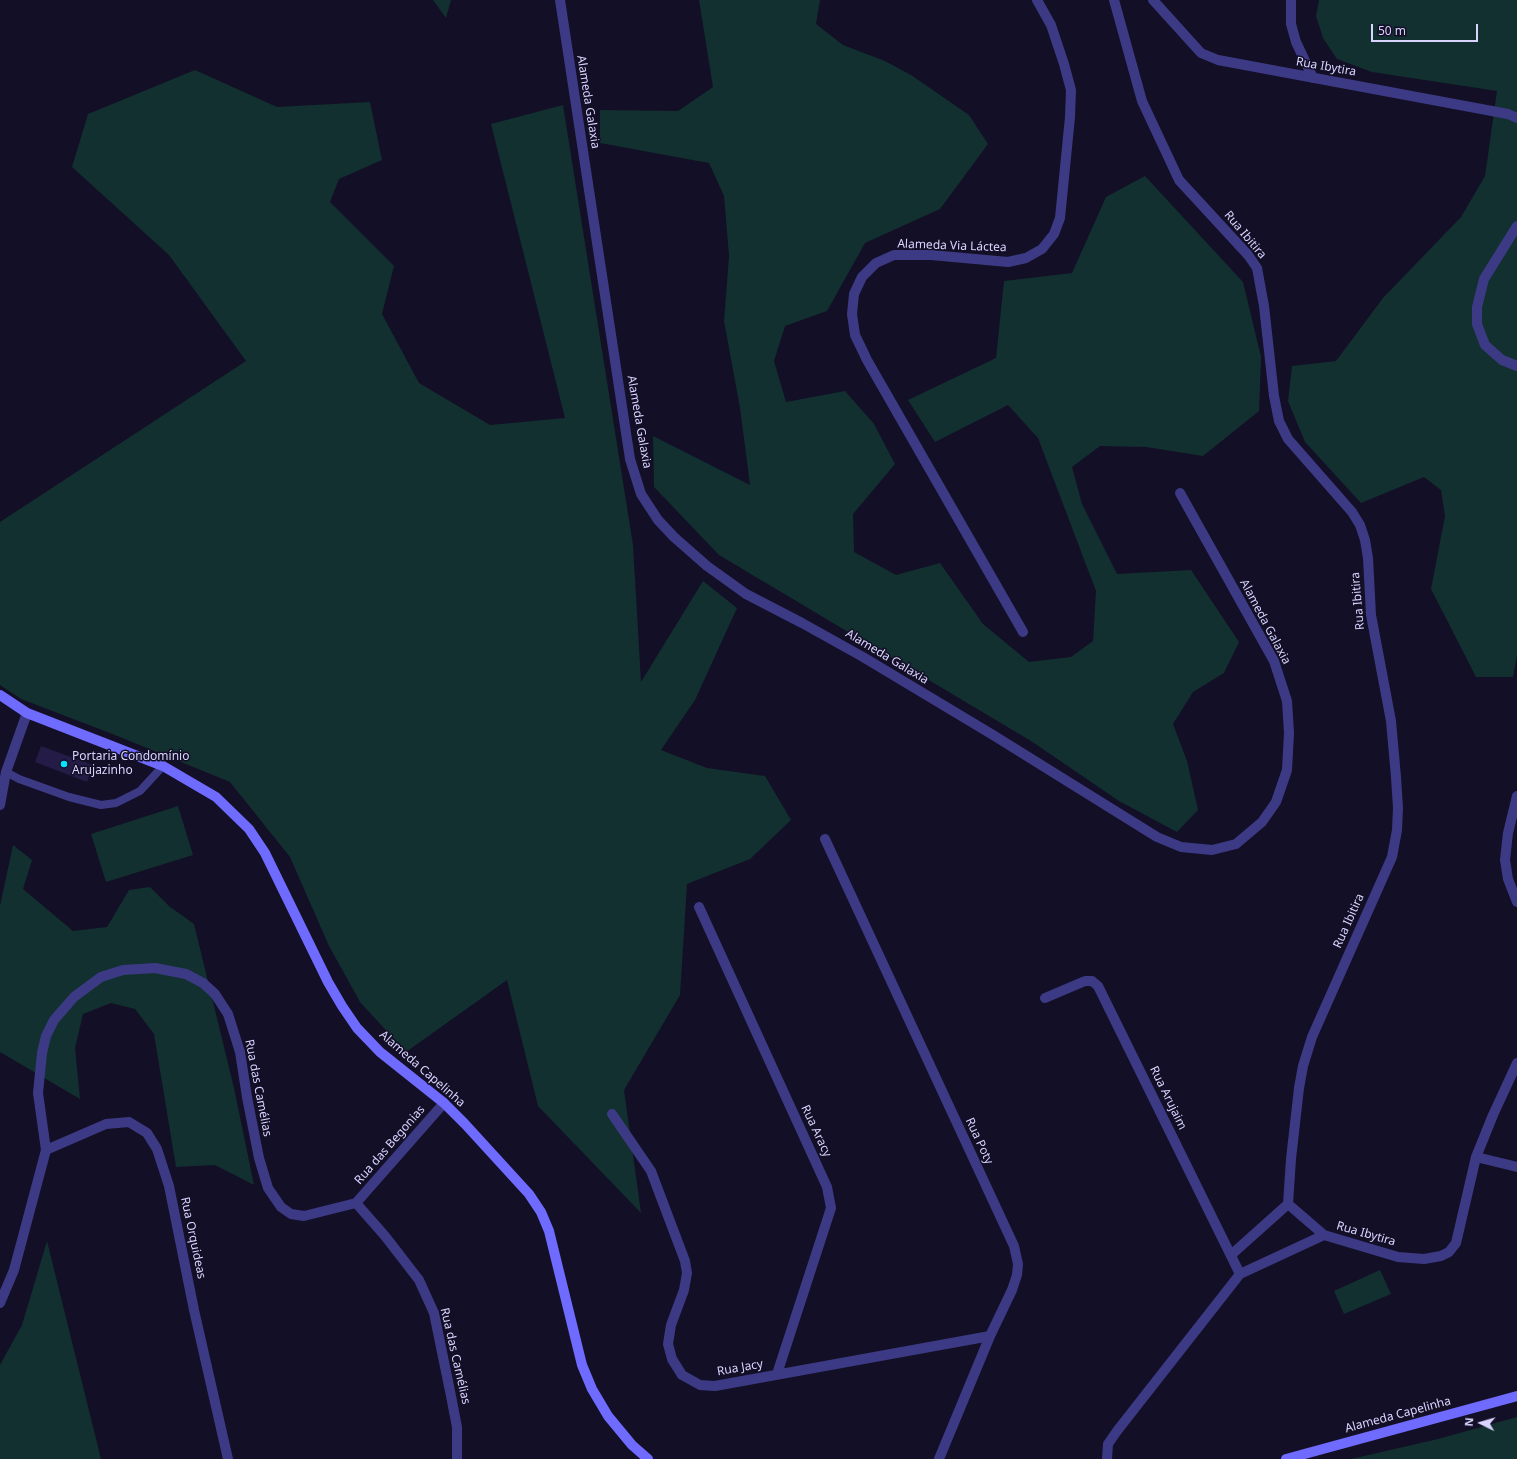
<!DOCTYPE html>
<html>
<head>
<meta charset="utf-8">
<style>
	body { margin:0 }
	#map { position:relative; width:1517px; height:1459px; overflow:hidden; background:#130f26; font-family:"Noto Sans",sans-serif }
	canvas { display:block }
	.north { position:absolute; left:1461px; top:1403px; width:40px; height:40px; -webkit-text-stroke:3px #130f26; paint-order:stroke; rotate:275deg; font-size:11px; font-weight:700; line-height:16px; text-align:center; color:#d9d4ff }
	.north::after { content:''; display:block; margin:auto; width:14px; height:18px; background:#d9d4ff; clip-path:polygon(50% 0,100% 100%,50% 72%,0 100%) }
	.scale { position:absolute; left:1371px; top:24px; width:107px; height:18px; box-sizing:border-box; border:2px solid #d9d4ff; border-top:0; padding-left:5px; font-size:12px; line-height:14px; white-space:nowrap; color:#d9d4ff; -webkit-text-stroke:3px #130f26; paint-order:stroke }
</style>
</head>
<body>
<div id="map">
<canvas width="1517" height="1459"></canvas>
<div class="north">N</div>
<div class="scale">50 m</div>
</div>
<script>
const ctx = document.querySelector('canvas').getContext('2d');
ctx.lineJoin = 'round';
function fillPath(path, color) {
  ctx.fillStyle = color;
  ctx.fill(path, 'evenodd');
}
function toPath(rows) {
  const path = new Path2D();
  for (const r of rows) {
    path.moveTo(r[0], r[1]);
    for (let i = 2; i < r.length; i += 2) path.lineTo(r[i], r[i + 1]);
  }
  return path;
}
function stroke(path, color, width, dash) {
  ctx.strokeStyle = color;
  ctx.lineWidth = width;
  ctx.lineCap = dash ? 'butt' : 'round';
  ctx.setLineDash(dash || []);
  ctx.stroke(path);
}
function label(font, color, halo, rows, align = 'center') {
  ctx.font = font + ' "Noto Sans",sans-serif';
  ctx.lineWidth = 3;
  ctx.setLineDash([]);
  ctx.textBaseline = 'middle';
  ctx.strokeStyle = halo;
  ctx.fillStyle = color;
  for (const [text, x, y, turn = 0] of rows) {
    ctx.save();
    ctx.translate(x, y);
    ctx.rotate((+turn || 0) * Math.PI / 180);
    ctx.textAlign = isNaN(turn) ? turn : align;
    if (halo) ctx.strokeText(text, 0, 0);
    ctx.fillText(text, 0, 0);
    ctx.restore();
  }
}
const green = toPath([
	[433,0,451,0,446,18],
	[699,0,820,0,816,24,843,45,885,61,911,75,969,115,988,144,940,209,865,243,827,311,785,326,774,361,786,402,845,391,874,424,895,464,853,514,854,552,896,575,940,563,983,624,1029,662,1071,657,1093,641,1096,591,1038,438,1008,405,935,442,908,400,996,358,1004,281,1072,273,1106,197,1145,176,1243,282,1261,357,1259,411,1203,456,1146,447,1100,446,1072,467,1082,504,1117,574,1191,570,1239,642,1224,673,1193,692,1173,724,1187,761,1198,810,1177,832,1119,801,1031,741,719,555,654,487,653,436,750,485,740,408,724,321,729,256,724,196,709,163,600,143,600,110,678,111,713,87],
	[1319,0,1517,0,1517,655,1513,677,1476,677,1431,589,1445,516,1441,490,1424,477,1361,503,1305,442,1288,401,1292,366,1336,361,1383,298,1461,217,1485,176,1497,91,1372,72,1337,59,1323,38,1316,16],
	[195,70,277,107,370,102,382,160,339,179,330,202,394,266,382,314,419,383,490,425,565,418,491,124,563,105,633,545,641,682,703,581,737,608,695,700,661,750,707,768,765,776,791,820,750,859,687,884,680,995,624,1090,641,1213,538,1106,507,980,406,1052,360,1002,329,946,290,857,230,782,115,735,21,699,0,685,0,522,246,361,169,255,72,167,88,114],
	[178,806,193,855,106,882,91,834],
	[13,845,32,860,23,889,73,931,107,927,129,890,150,887,169,906,194,924,234,1088,254,1185,215,1165,176,1167,154,1034,135,1009,111,1003,83,1014,75,1048,80,1099,0,1052,0,906],
	[47,1241,101,1459,0,1459,0,1365,22,1325],
	[1380,1270,1391,1294,1344,1314,1334,1291],
	[1517,1417,1517,1459,1351,1459,1438,1439]
]);
const building = toPath([
	[41,746,93,765,87,782,35,762]
]);
const lane = toPath([
	[6,772,19,779,69,797,101,805,116,803,140,791,163,766]
]);
const street = toPath([
	[560,0,630,459,641,494,658,520,674,537,707,566,746,594,802,623,863,657,993,735,1157,837,1181,847,1212,850,1236,844,1262,822,1276,802,1287,770,1289,733,1287,701,1274,661,1180,493],
	[1114,0,1142,101,1179,180,1248,255,1257,268,1264,306,1274,396,1279,421,1288,439,1352,512,1360,525,1365,540,1368,558,1371,615,1391,721,1396,777,1398,808,1397,830,1392,857,1312,1037,1303,1066,1299,1088,1291,1159,1288,1204,1324,1235],
	[1153,0,1201,53,1218,60,1508,114,1517,118],
	[1291,0,1291,24,1296,42,1313,78],
	[1517,226,1484,279,1477,307,1477,324,1485,345,1502,360,1517,366],
	[1023,632,867,360,855,335,852,314,854,294,862,277,876,263,894,255,931,255,1008,262,1026,258,1042,249,1054,234,1060,218,1070,117,1071,90,1064,64,1051,25,1037,0],
	[1517,796,1508,833,1505,860,1508,879,1517,902],
	[0,805,6,772,27,713],
	[825,839,1014,1246,1018,1264,1017,1275,1012,1290,990,1336,939,1459],
	[699,907,827,1187,831,1208,777,1374],
	[1045,998,1085,981,1092,981,1098,986,1240,1274],
	[612,1114,651,1171,685,1261,687,1273,684,1290,671,1325,668,1344,672,1359,682,1375,700,1385,715,1386,990,1336],
	[46,1150,106,1124,129,1122,147,1133,157,1149,169,1186,194,1310,228,1459],
	[1476,1157,1517,1167],
	[356,1203,444,1103],
	[1231,1255,1288,1204],
	[0,1303,14,1270,46,1150,38,1093,42,1053,46,1036,54,1020,74,997,101,977,123,970,155,968,186,974,203,983,215,994,228,1014,240,1052,247,1097,259,1158,268,1188,281,1207,291,1214,304,1216,356,1203,385,1236,419,1280,434,1313,451,1396,457,1427,457,1459],
	[1107,1459,1108,1444,1117,1431,1240,1274,1324,1235,1398,1257,1424,1259,1441,1256,1449,1252,1456,1243,1476,1157,1493,1115,1517,1063]
]);
const secondary = toPath([
	[0,695,27,713,163,766,216,797,249,829,265,853,328,982,342,1006,357,1028,380,1052,444,1103,465,1124,529,1194,541,1212,549,1231,582,1365,592,1389,608,1416,632,1445,648,1459],
	[1286,1459,1517,1396]
]);
const markers = [
	[64,764,4,"#00e5ff"]
];
const streetNames = [
	["Rua Ibytira",1326,67,10],
	["Alameda Galaxia",588,102,81],
	["Rua Ibitira",1245,235,50],
	["Alameda Via Láctea",952,246,2],
	["Alameda Galaxia",639,422,80],
	["Rua Ibitira",1358,601,-95],
	["Alameda Galaxia",1265,622,62],
	["Alameda Galaxia",887,657,31],
	["Rua Ibitira",1349,921,-66],
	["Alameda Capelinha",422,1069,41],
	["Rua das Camélias",258,1088,79],
	["Rua Arujaim",1168,1098,64],
	["Rua Aracy",816,1131,65],
	["Rua Poty",979,1141,65],
	["Rua das Begonias",390,1145,-49],
	["Rua Ibytira",1366,1234,16],
	["Rua Orquideas",193,1238,78],
	["Rua das Camélias",455,1356,77],
	["Rua Jacy",740,1368,-10],
	["Alameda Capelinha",1398,1415,-15]
];
const poiNames = [
	["Portaria Condomínio",72,757],
	["Arujazinho",72,771]
];
fillPath(green, '#12302f');
fillPath(building, '#241b47');
stroke(lane, '#3d3a85', 8);
stroke(street, '#3d3a85', 10);
stroke(secondary, '#6f6bff', 10);
for (const [x, y, r, color] of markers) {
  const dot = new Path2D();
  dot.arc(x, y, r, 0, 2 * Math.PI);
  ctx.fillStyle = color;
  ctx.fill(dot);
  stroke(dot, '#130f26', 1.5);
}
label('12px', '#d9d4ff', '#130f26', streetNames);
label('12px', '#d9d4ff', '#130f26', poiNames, 'left');
</script>
</body>
</html>
